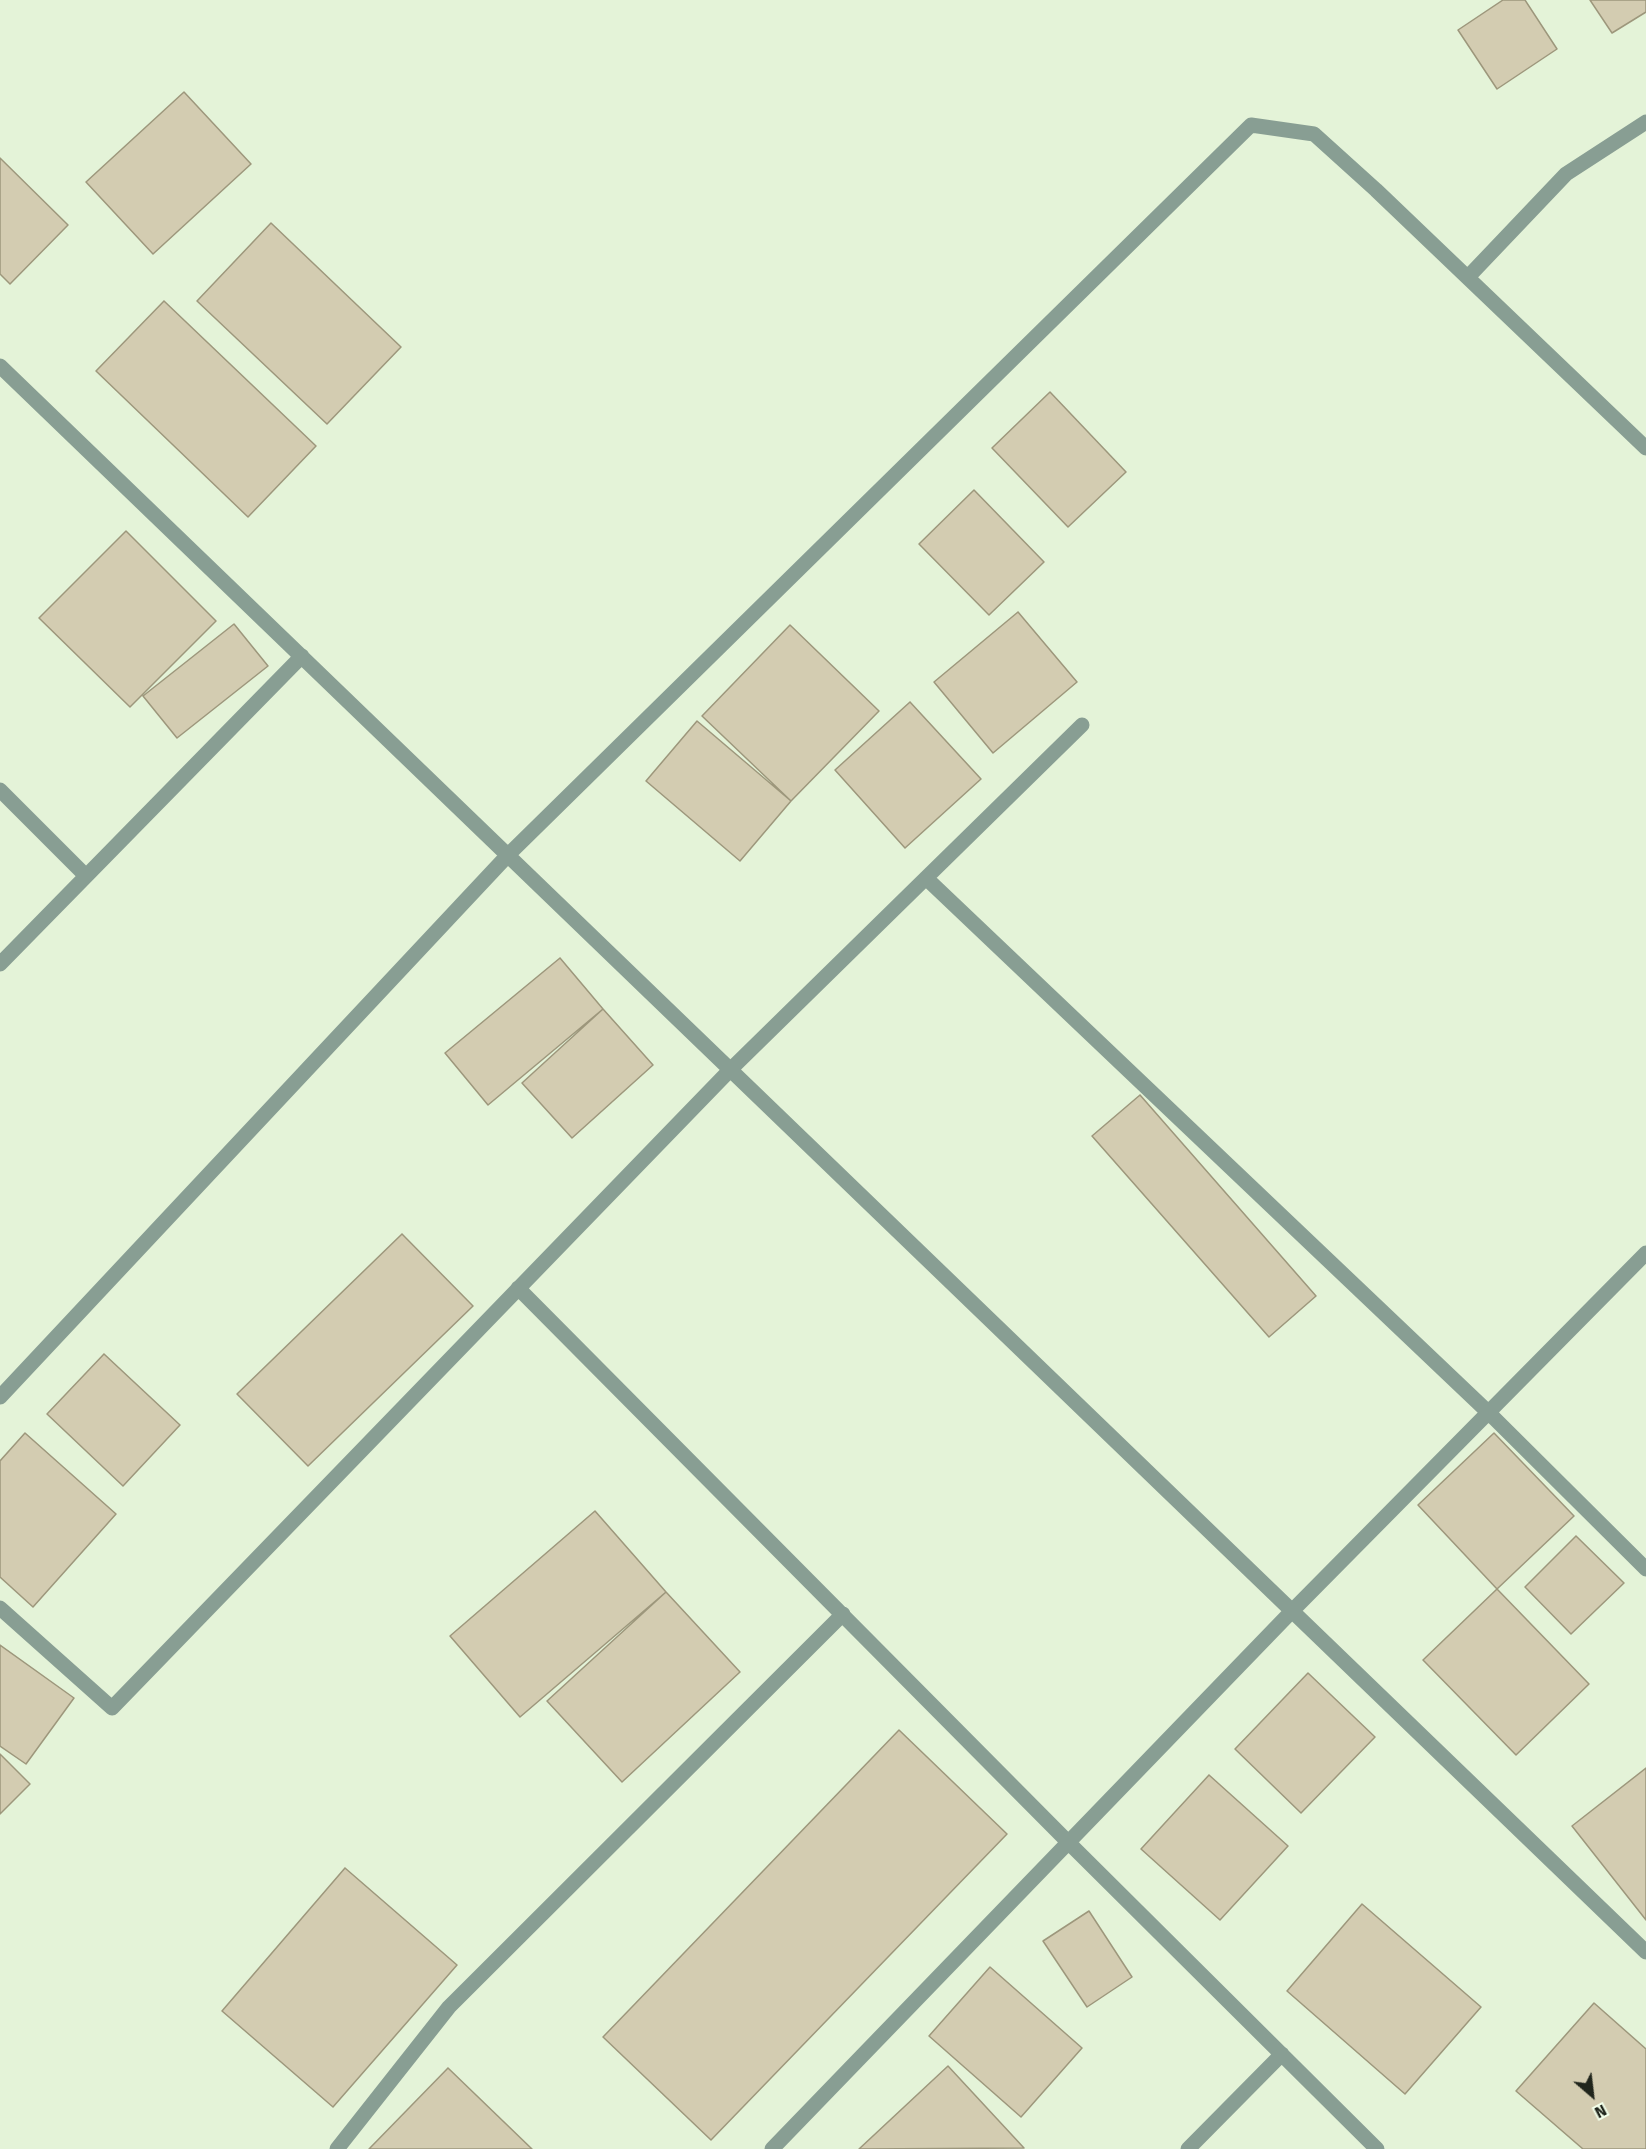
<!DOCTYPE html>
<html>
<head>
<meta charset="utf-8">
<style>
	body { margin:0 }
	#map { position:relative; width:1646px; height:2149px; overflow:hidden; background:#e4f3d8; font-family:"Fira Sans",sans-serif }
	canvas { display:block }
	.north { position:absolute; left:1562px; top:2065px; width:60px; height:60px; -webkit-text-stroke:4px #f3ffea; paint-order:stroke; rotate:152deg; font-size:16px; font-weight:700; line-height:24px; text-align:center; color:#20251c }
	.north::after { content:''; display:block; margin:auto; width:21px; height:27px; background:#20251c; clip-path:polygon(50% 0,100% 100%,50% 72%,0 100%) }
</style>
</head>
<body>
<div id="map">
<canvas width="1646" height="2149"></canvas>
<div class="north">N</div>
</div>
<script>
const ctx = document.querySelector('canvas').getContext('2d');
ctx.lineJoin = 'round';
function fillPath(path, color) {
  ctx.fillStyle = color;
  ctx.fill(path, 'evenodd');
}
function toPath(rows) {
  const path = new Path2D();
  for (const r of rows) {
    path.moveTo(r[0], r[1]);
    for (let i = 2; i < r.length; i += 2) path.lineTo(r[i], r[i + 1]);
  }
  return path;
}
function stroke(path, color, width, dash) {
  ctx.strokeStyle = color;
  ctx.lineWidth = width;
  ctx.lineCap = dash ? 'butt' : 'round';
  ctx.setLineDash(dash || []);
  ctx.stroke(path);
}
const building = toPath([
	[1503,0,1525,0,1557,49,1497,89,1458,30,1503,0],
	[1590,0,1646,0,1646,12,1612,33,1590,0],
	[184,92,251,164,153,254,86,182,184,92],
	[0,158,68,225,10,284,0,274,0,158],
	[271,223,401,347,327,424,197,301,271,223],
	[164,301,316,446,248,517,96,371,164,301],
	[1050,392,1126,472,1068,527,992,448,1050,392],
	[974,490,1044,562,989,615,919,544,974,490],
	[126,531,216,621,130,707,39,618,126,531],
	[1018,612,1077,682,993,753,934,682,1018,612],
	[234,624,268,666,177,738,143,696,234,624],
	[790,625,879,711,791,801,702,716,790,625],
	[910,702,981,779,905,848,835,770,910,702],
	[697,721,791,801,740,861,646,781,697,721],
	[560,958,603,1009,488,1105,445,1053,560,958],
	[603,1009,653,1065,572,1138,522,1083,603,1009],
	[1140,1095,1316,1296,1269,1337,1092,1136,1140,1095],
	[402,1234,473,1306,308,1466,237,1394,402,1234],
	[104,1354,180,1425,123,1486,47,1414,104,1354],
	[25,1433,116,1514,33,1607,0,1577,0,1461,25,1433],
	[1494,1433,1574,1516,1497,1589,1418,1505,1494,1433],
	[595,1511,666,1592,520,1717,450,1636,595,1511],
	[1576,1536,1624,1583,1571,1634,1525,1587,1576,1536],
	[1497,1589,1589,1684,1516,1755,1423,1660,1497,1589],
	[666,1592,740,1672,622,1782,547,1701,666,1592],
	[0,1645,74,1698,26,1764,0,1746,0,1645],
	[1308,1673,1375,1737,1301,1813,1235,1749,1308,1673],
	[899,1730,1007,1834,711,2140,603,2037,899,1730],
	[0,1754,30,1784,0,1814,0,1754],
	[1646,1768,1646,1920,1572,1826,1646,1768],
	[1209,1775,1288,1846,1220,1920,1141,1849,1209,1775],
	[345,1868,457,1965,333,2107,222,2011,345,1868],
	[1362,1904,1481,2007,1405,2094,1287,1991,1362,1904],
	[1089,1911,1132,1977,1087,2007,1043,1941,1089,1911],
	[990,1967,1082,2048,1021,2117,929,2036,990,1967],
	[1594,2003,1646,2049,1646,2149,1583,2149,1516,2091,1594,2003],
	[948,2066,1024,2148,859,2149,948,2066],
	[448,2068,532,2149,369,2149,448,2068]
]);
const minor = toPath([
	[1468,277,1566,174,1646,122],
	[0,366,1646,1952],
	[0,790,86,876],
	[926,878,1489,1413,1646,1569],
	[0,964,302,656],
	[518,1288,1069,1843,1377,2149],
	[0,1397,508,855,1251,125,1314,134,1376,190,1646,448],
	[0,1608,112,1708,730,1070,1082,725],
	[337,2149,449,2007,843,1614],
	[772,2149,1292,1611,1646,1253],
	[1188,2149,1282,2054]
]);
fillPath(building, '#d3ccb1');
stroke(building, '#9d977c', 1.5);
stroke(minor, '#889e93', 15);
</script>
</body>
</html>
